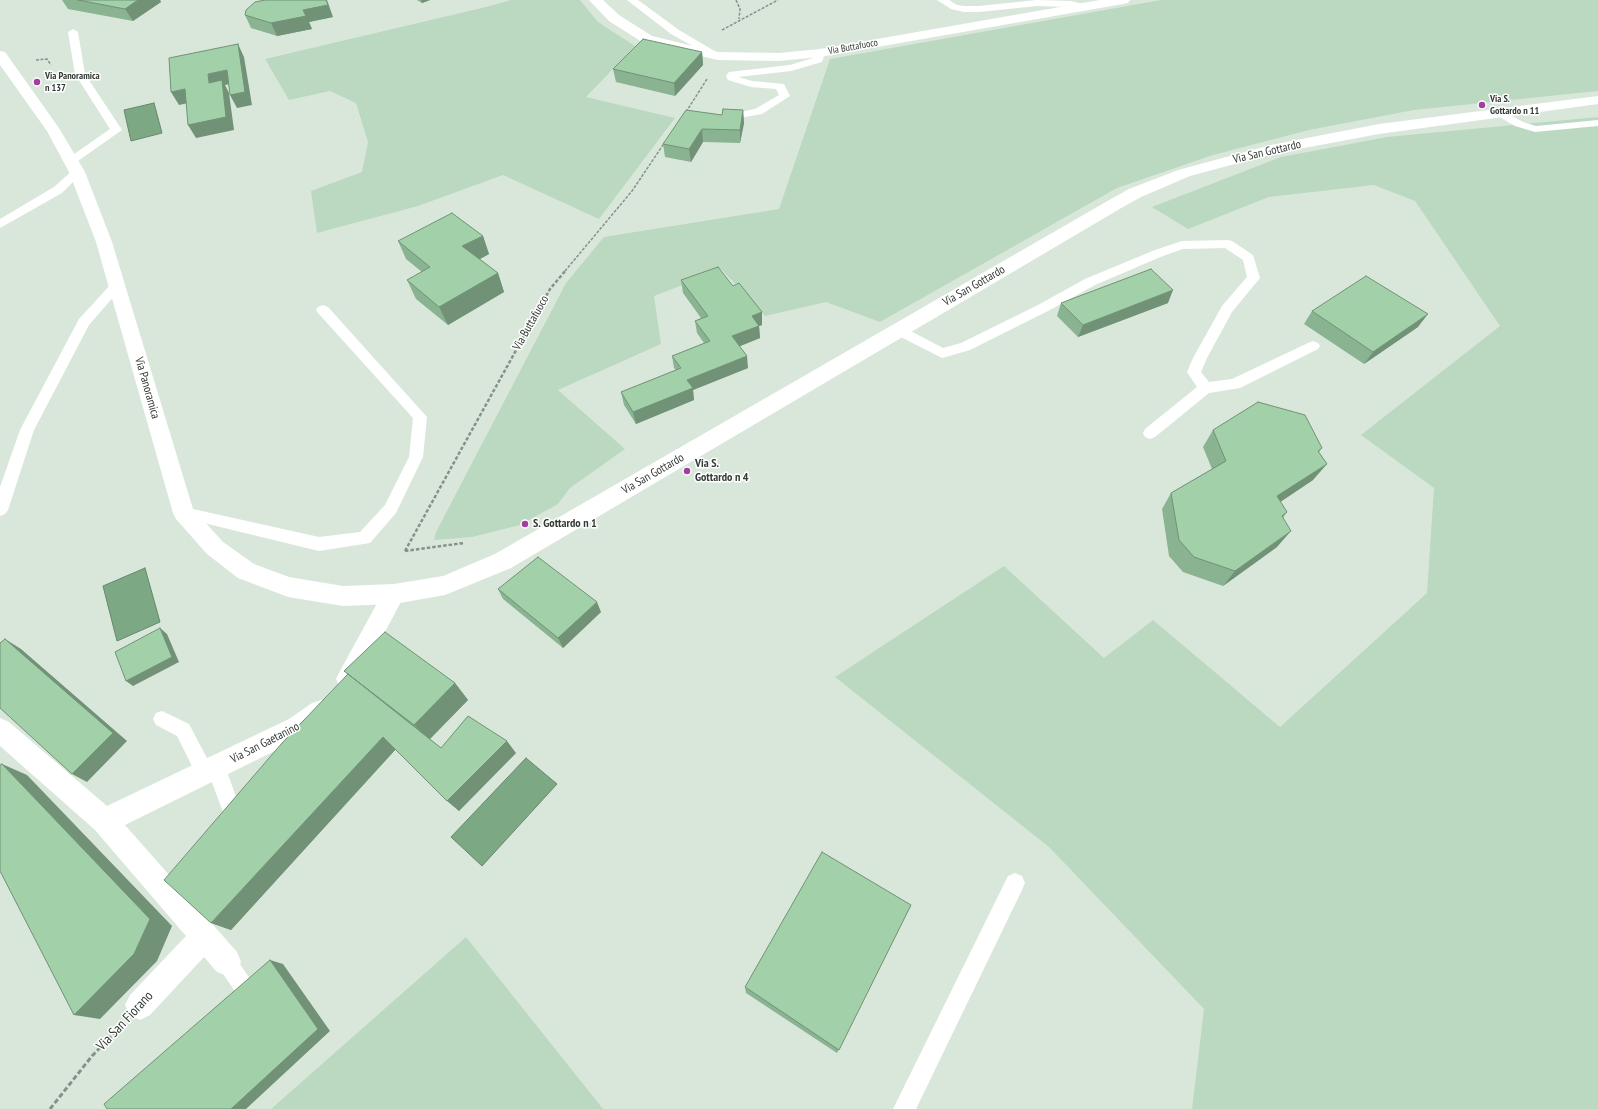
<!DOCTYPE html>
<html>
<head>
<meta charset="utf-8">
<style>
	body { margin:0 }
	canvas { display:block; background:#d9e7db }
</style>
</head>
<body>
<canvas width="1598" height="1109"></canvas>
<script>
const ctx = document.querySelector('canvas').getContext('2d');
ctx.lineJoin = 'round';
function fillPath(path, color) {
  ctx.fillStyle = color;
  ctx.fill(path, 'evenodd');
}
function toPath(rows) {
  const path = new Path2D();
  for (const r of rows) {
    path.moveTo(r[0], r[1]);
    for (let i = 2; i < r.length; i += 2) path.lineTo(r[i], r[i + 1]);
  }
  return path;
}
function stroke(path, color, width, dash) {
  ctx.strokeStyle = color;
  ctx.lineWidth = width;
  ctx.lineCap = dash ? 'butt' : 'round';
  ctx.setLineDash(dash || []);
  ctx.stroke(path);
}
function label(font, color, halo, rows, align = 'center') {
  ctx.font = font + ' "PT Sans Narrow",sans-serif';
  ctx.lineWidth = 3;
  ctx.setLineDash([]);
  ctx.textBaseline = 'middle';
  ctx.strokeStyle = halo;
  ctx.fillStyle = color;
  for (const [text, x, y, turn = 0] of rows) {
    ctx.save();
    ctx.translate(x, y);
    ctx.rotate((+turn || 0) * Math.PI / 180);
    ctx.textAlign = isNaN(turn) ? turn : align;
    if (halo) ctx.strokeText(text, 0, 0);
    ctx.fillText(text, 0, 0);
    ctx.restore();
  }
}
const green = toPath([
	[511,0,580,0,598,22,635,46,586,97,675,118,599,219,503,175,418,206,317,233,311,191,362,172,368,142,356,103,330,91,289,100,265,59,486,7],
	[1161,0,1598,0,1598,91,1414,110,1309,130,1213,155,1117,188,880,322,826,302,765,316,722,270,654,296,661,344,558,390,625,449,570,488,558,504,520,525,472,537,434,540,436,532,566,283,604,237,779,209,830,59],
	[1598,117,1598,1109,1192,1109,1204,1009,1049,847,835,677,1004,566,1104,658,1153,620,1280,727,1427,593,1434,488,1361,435,1500,326,1415,201,1374,185,1269,197,1188,229,1152,207,1281,157,1387,137],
	[466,937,603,1109,271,1109]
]);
const water = toPath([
	[154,103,162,133,131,141,124,110,154,103],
	[145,568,160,622,117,641,103,586,145,568],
	[526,758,557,784,482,866,451,837,526,758]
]);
const pathFar2 = toPath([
	[736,0,740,9,739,19],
	[722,30,778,0],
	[36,60,47,59,51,65],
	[686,112,707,79],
	[565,271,632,191,665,142]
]);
const pathFar1 = toPath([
	[405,551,550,289,566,270],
	[405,551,464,543]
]);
const path = toPath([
	[50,1109,92,1056,117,1030]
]);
const lane = toPath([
	[627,0,638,0,679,30,723,56,722,58,714,58,671,34,627,0],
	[937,0,949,0,957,5,964,6,979,6,1037,0,1071,1,1087,5,1089,7,1084,10,1071,7,1037,6,979,12,964,12,951,9,937,0],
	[73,29,78,32,85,74,122,130,75,163,71,164,67,163,65,161,67,159,110,129,75,74,68,32,73,29],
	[820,50,825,53,822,62,791,71,738,77,752,81,784,84,790,96,762,114,739,118,735,117,734,115,735,113,755,109,779,95,776,89,751,87,728,80,726,76,729,72,790,65,813,58,816,51,820,50],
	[1500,110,1523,122,1536,126,1598,120,1598,126,1535,132,1515,126,1496,115,1495,113,1496,111,1500,110],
	[77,169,81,170,83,172,62,193,0,228,0,219,54,187,73,170,77,169],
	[1228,240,1232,241,1253,255,1260,278,1232,312,1207,358,1201,372,1209,382,1232,379,1308,343,1313,341,1318,343,1320,346,1318,349,1240,388,1209,393,1155,437,1150,439,1145,437,1143,433,1145,429,1197,387,1187,372,1193,358,1222,306,1247,277,1243,260,1225,248,1183,249,1163,256,1095,285,1048,311,970,350,942,358,893,333,891,330,893,327,898,325,903,327,943,348,961,343,1038,305,1085,279,1155,250,1182,241,1228,240],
	[117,282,122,283,123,286,89,325,34,430,8,510,5,514,0,516,0,487,20,430,79,319,112,283,117,282],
	[323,305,328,307,427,417,423,457,396,513,370,543,319,551,179,517,176,513,179,509,184,507,319,537,360,532,385,505,409,457,413,418,318,313,316,310,318,307,323,305],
	[162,711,189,724,209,762,216,758,223,761,239,805,237,812,230,814,223,812,210,777,210,779,203,782,196,779,191,764,177,736,156,725,153,719,156,713,162,711],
	[1015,873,1022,876,1025,883,1022,890,916,1109,893,1109,1008,876,1015,873],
	[227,952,234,955,250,979,254,986,250,993,243,997,236,993,220,969,217,962,220,955,227,952]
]);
const street = toPath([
	[589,0,603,0,619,15,652,36,718,52,779,53,820,49,1100,0,1130,0,1128,3,1123,4,820,57,779,61,718,60,642,42,609,21,589,0],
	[394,584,402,587,405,594,356,687,348,690,340,687,336,679,340,671,386,587,394,584],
	[321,700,330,703,333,711,330,719,307,735,125,825,237,952,241,962,237,972,227,976,217,972,204,957,150,1015,140,1020,130,1015,125,1005,130,995,186,936,95,830,0,746,0,718,9,722,107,806,289,719,312,703,321,700]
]);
const secondary = toPath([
	[0,51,5,52,59,128,85,172,112,242,193,509,223,542,254,564,289,577,343,586,394,584,443,576,495,554,1111,199,1129,189,1178,170,1271,145,1379,124,1598,96,1598,104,1379,134,1272,154,1190,176,1141,197,1123,207,511,568,445,595,394,604,343,606,288,597,238,578,207,554,176,519,173,513,96,242,69,172,47,131,0,65,0,51]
]);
const wall = toPath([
	[62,0,160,0,161,2,133,21,68,9],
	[417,0,430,0,422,3],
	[245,15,333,17,309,22,312,29,277,36,251,28],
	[702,52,703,65,675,96,616,82,613,69],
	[743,110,744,123,740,143,703,142,691,162,665,157,663,144,722,115],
	[483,236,489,254,480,259,498,273,504,292,448,325,416,299,407,280,422,272,406,259,398,241],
	[681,280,733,286,762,312,762,325,759,326,760,338,740,346,748,368,693,390,694,400,636,424,624,405,621,392,676,370,674,368,672,356,704,343,697,333,695,321,701,318,683,293],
	[1061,303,1168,303,1078,337,1057,316],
	[1312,311,1418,327,1364,364,1304,324],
	[1213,430,1322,448,1319,452,1313,480,1280,502,1287,512,1283,518,1277,547,1223,586,1183,572,1169,556,1162,509,1171,493,1212,469,1203,447],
	[498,589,601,612,563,648,503,599],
	[344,671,455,683,468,700,430,739,441,748,516,753,459,811,396,749,231,930,211,923,348,674],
	[911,905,837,1053,746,993,745,987]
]);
const shadedWall = toPath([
	[138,0,160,0,161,2,133,21,125,9],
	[326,0,327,0,333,17,309,22,312,29,277,36,271,23],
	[421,0,430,0,422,3],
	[238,44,244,57,252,105,237,108,230,95],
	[702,52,703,65,675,96,674,83],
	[227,70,234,83,225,85,229,93,234,130,196,138,188,125,209,83,208,74],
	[185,89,193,102,179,105,171,92],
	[743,110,744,123,740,143,740,130],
	[702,129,703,142,691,162,689,149],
	[483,236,489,254,469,265,462,246],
	[498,273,504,292,448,325,439,307],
	[1173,290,1168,303,1078,337,1083,325],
	[762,312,762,325,759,326,760,338,733,349,732,336,752,316],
	[1428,314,1418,327,1364,364,1373,352],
	[747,356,748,368,693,390,694,400,636,424,633,412,687,380],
	[1327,464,1313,480,1264,513,1277,496],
	[1291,531,1277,547,1223,586,1235,571],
	[597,602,601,612,563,648,558,638],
	[160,628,167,634,179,662,133,686,126,681],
	[5,639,21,649,127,741,87,782,72,774],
	[455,683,468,700,429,740,414,725],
	[383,737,396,749,231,930,211,923],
	[507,741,516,753,459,811,447,801],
	[2,764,27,775,172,926,157,961,100,1019,74,1015],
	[270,960,283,964,330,1031,246,1109,231,1109]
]);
const building = toPath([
	[78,0,138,0,125,9,78,0],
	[265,0,326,0,328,5,303,10,306,16,271,23,245,15,246,10,255,2,265,0],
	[643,39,702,52,674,83,613,69,643,39],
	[238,44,245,92,230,95,227,70,208,74,209,83,222,80,226,117,188,125,185,89,171,92,169,58,238,44],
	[723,109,743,110,740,130,702,129,689,149,663,144,686,110,722,115,723,109],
	[452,213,483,236,462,246,498,273,439,307,407,280,430,267,398,241,452,213],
	[718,267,733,286,739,283,762,312,752,316,759,326,732,336,747,356,687,380,693,388,633,412,621,392,681,368,672,356,710,341,695,321,708,316,681,280,718,267],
	[1151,269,1173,290,1083,325,1061,303,1151,269],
	[1366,276,1428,314,1373,352,1312,311,1366,276],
	[1258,402,1305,415,1322,448,1318,451,1327,464,1277,496,1287,512,1282,516,1291,531,1235,571,1194,557,1179,540,1171,493,1226,461,1213,430,1258,402],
	[538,557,597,602,558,638,498,589,538,557],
	[160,628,172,657,126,681,115,652,160,628],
	[385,632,455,683,414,725,344,671,385,632],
	[5,639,113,733,72,774,0,708,0,643,5,639],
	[348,674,441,748,468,716,507,741,447,801,383,737,211,923,164,880,282,743,348,674],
	[2,764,150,919,134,954,74,1015,0,871,0,765,2,764],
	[822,852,911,905,839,1050,745,987,822,852],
	[270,960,318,1029,231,1109,107,1109,104,1104,270,960]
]);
const markers = [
	[37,82,4,"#a43da0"],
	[1482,105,4,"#a43da0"],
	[687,471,4,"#a43da0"],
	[525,524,4,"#a43da0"]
];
const farStreetnames = [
	["Via Buttafuoco",853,47,-10]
];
const farPoinames = [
	["Via Panoramica",45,76],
	["n 137",45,88],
	["Via S.",1490,99],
	["Gottardo n 11",1490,111]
];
const streetNames = [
	["Via San Gottardo",1267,152,-13],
	["Via San Gottardo",974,286,-30],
	["Via Buttafuoco",531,323,-61],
	["Via Panoramica",147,388,74],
	["Via San Gottardo",653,474,-30],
	["Via San Gaetanino",265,743,-27]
];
const poiNames = [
	["Via S.",695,464],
	["Gottardo n 4",695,478],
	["S. Gottardo n 1",533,524]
];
const nearStreetnames = [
	["Via San Fiorano",125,1021,-47]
];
fillPath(green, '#bbd9c0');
fillPath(water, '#7ca984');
stroke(water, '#66886c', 1);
stroke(pathFar2, '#879188', 1.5, [3, 1.5]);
stroke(pathFar1, '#879188', 2.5, [3.5, 2]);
stroke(path, '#879188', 3, [5, 2.5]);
fillPath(lane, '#fff');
fillPath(street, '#fff');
fillPath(secondary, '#fff');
fillPath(wall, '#8ab391');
fillPath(shadedWall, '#719276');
fillPath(building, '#a1d0a9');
stroke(building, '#719276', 1);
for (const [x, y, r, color] of markers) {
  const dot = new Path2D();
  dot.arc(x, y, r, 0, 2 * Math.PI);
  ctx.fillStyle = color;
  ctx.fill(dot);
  stroke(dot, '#fff', 1.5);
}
label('10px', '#343a35', '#fff', farStreetnames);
label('bold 10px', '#343a35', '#fff', farPoinames, 'left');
label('12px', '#343a35', '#fff', streetNames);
label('bold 12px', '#343a35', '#fff', poiNames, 'left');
label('14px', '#343a35', '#fff', nearStreetnames);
</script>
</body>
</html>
